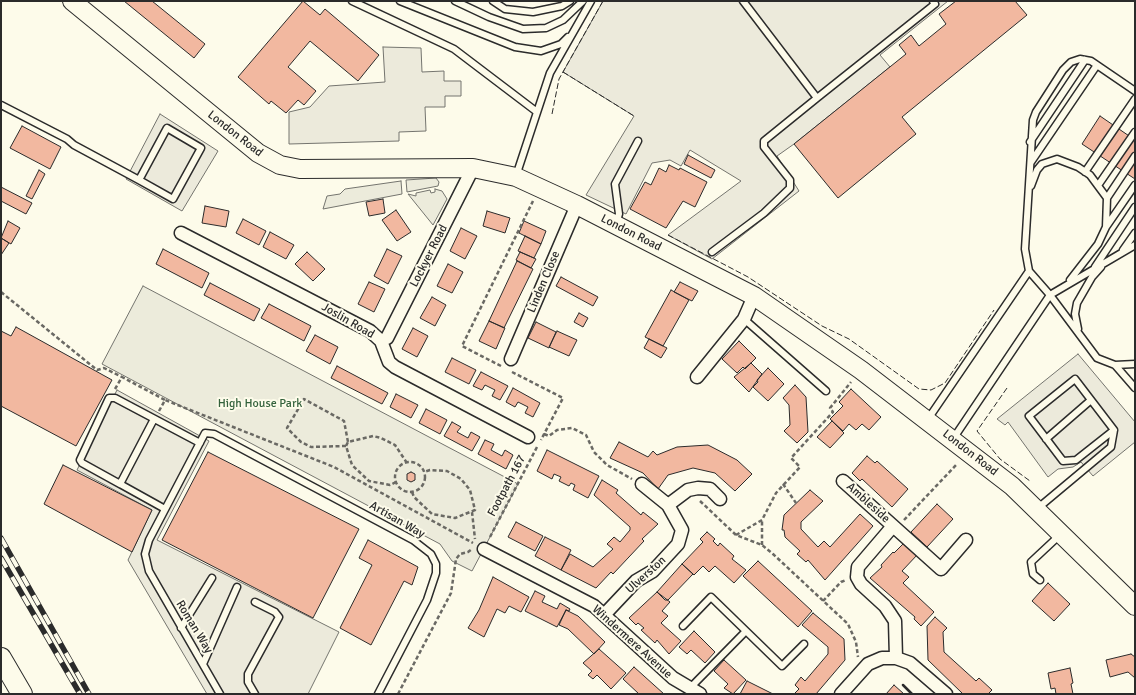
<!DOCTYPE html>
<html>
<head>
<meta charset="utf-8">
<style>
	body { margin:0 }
	#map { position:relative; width:1136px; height:695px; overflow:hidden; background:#fdfbea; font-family:Signika,sans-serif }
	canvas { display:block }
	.frame { position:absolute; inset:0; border:2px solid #2b2b2b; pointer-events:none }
</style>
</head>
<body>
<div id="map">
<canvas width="1136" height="695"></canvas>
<div class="frame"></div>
</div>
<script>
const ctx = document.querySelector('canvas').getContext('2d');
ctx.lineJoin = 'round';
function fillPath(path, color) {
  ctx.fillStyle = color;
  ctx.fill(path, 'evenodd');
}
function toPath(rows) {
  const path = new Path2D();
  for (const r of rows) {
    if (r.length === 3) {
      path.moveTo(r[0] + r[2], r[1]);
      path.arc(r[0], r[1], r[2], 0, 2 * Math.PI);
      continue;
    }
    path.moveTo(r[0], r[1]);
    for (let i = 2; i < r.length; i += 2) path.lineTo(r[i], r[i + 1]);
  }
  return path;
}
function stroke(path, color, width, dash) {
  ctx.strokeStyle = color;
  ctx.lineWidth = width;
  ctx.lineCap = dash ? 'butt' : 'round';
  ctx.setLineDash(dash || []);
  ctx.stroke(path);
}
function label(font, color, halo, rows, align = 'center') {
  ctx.font = font + ' Signika,sans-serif';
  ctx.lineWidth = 4;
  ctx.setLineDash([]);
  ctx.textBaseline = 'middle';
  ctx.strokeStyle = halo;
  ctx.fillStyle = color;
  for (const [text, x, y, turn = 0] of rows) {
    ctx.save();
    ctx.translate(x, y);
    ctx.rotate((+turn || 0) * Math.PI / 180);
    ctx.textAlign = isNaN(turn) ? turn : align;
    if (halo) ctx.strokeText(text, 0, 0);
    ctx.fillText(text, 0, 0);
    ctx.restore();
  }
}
const green = toPath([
	[436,178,439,182,438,186,407,192,406,180,436,178],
	[401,181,402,194,323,209,327,196,340,194,345,189,401,181],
	[435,189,442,191,447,199,433,225,408,194,416,196,416,193,430,190,431,193,435,192,435,189],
	[143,286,518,484,472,571,452,561,440,544,102,364,143,286]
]);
const parking = toPath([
	[603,1,948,1,880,55,890,67,794,144,777,156,799,191,712,259,668,235,741,181,690,150,681,166,670,160,652,163,626,214,586,195,634,116,563,72,603,1],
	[383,47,421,48,422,72,444,71,444,81,461,81,461,96,445,96,445,107,425,107,426,131,399,132,399,141,289,144,289,112,310,107,329,86,385,82,383,47],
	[160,114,218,151,182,211,126,179,160,114],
	[1078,354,1135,422,1135,442,1093,476,1081,462,1073,467,1058,469,1048,477,1008,422,1005,425,997,419,1078,354],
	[117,390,209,441,157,540,339,632,308,694,207,694,128,560,152,510,77,470,117,390]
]);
const building = toPath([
	[124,1,152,1,205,44,194,58,124,1],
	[303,1,320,15,325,9,379,55,358,81,310,41,288,67,316,91,304,105,298,100,286,113,271,101,269,104,238,77,303,1],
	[956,1,1015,1,1027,15,902,117,916,134,838,198,794,144,906,54,899,45,911,35,919,46,946,24,939,14,956,1],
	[1100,116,1135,140,1135,179,1082,144,1100,116],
	[22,126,61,147,50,169,10,148,22,126],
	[688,155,715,170,711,178,684,164,688,155],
	[669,165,679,170,680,168,707,182,695,207,683,201,666,228,630,209,645,182,651,185,659,168,666,172,669,165],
	[39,170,45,174,32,199,26,196,39,170],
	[1,187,32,203,26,214,1,201,1,187],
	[383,199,385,213,369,216,366,202,383,199],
	[205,206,229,211,226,227,202,223,205,206],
	[396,210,411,232,397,241,382,220,396,210],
	[487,211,510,218,505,233,483,226,487,211],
	[243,219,266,231,259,245,236,233,243,219],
	[8,221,20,228,11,244,1,238,8,221],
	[524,221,546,231,541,244,519,233,524,221],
	[461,228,477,236,465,259,450,251,461,228],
	[270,232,294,245,286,259,263,247,270,232],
	[525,236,541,244,534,258,518,251,525,236],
	[1,238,9,243,1,255,1,238],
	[163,249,209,273,202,288,156,264,163,249],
	[387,249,402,256,388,284,374,276,387,249],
	[307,252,325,269,313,281,295,264,307,252],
	[520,252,536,259,531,268,516,260,520,252],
	[517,261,533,269,504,328,489,321,517,261],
	[448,264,463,272,452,293,437,286,448,264],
	[561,277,598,297,593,306,556,286,561,277],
	[369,282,385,289,374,312,358,304,369,282],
	[680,282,698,291,692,301,674,292,680,282],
	[210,283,260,309,254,321,204,295,210,283],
	[671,290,689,300,663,346,645,337,671,290],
	[432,297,446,305,435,326,420,318,432,297],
	[269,304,311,326,304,341,261,318,269,304],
	[579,313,588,318,583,327,574,322,579,313],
	[489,321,505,328,496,349,479,341,489,321],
	[536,322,556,332,549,348,528,338,536,322],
	[16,327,112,380,76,446,1,406,1,331,11,336,16,327],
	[413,328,428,336,417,357,402,349,413,328],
	[557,331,577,340,569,356,549,347,557,331],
	[315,335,338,347,330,364,306,351,315,335],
	[649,339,667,348,661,358,644,348,649,339],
	[739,341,756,358,745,369,743,367,737,373,722,359,739,341],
	[452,358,476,370,469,384,445,372,452,358],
	[751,363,762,374,749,392,734,377,751,363],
	[337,366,388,393,382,404,331,378,337,366],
	[768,368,784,384,768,401,753,387,758,382,757,380,768,368],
	[481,372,508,386,500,400,492,396,495,390,485,385,482,390,473,386,481,372],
	[795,385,806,397,808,432,797,443,784,431,790,425,789,405,783,398,795,385],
	[513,388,540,403,533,417,525,413,528,407,518,402,515,407,506,402,513,388],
	[851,389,881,417,869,430,862,424,856,430,849,424,843,431,830,419,843,406,839,402,851,389],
	[396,394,418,405,411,418,390,407,396,394],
	[426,409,447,420,440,434,419,423,426,409],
	[832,421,844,433,830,448,817,437,832,421],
	[452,422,461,427,457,432,468,438,471,432,480,437,472,451,444,436,452,422],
	[485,440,494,444,491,450,502,456,505,450,513,455,506,469,478,454,485,440],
	[619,442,648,457,653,451,657,455,677,447,708,445,737,460,752,474,735,491,715,473,693,468,668,475,658,489,643,473,610,458,619,442],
	[547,450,599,476,588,498,573,490,575,485,571,483,569,486,559,481,561,477,554,474,552,479,537,471,547,450],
	[208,452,359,529,313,618,162,540,208,452],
	[867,456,875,463,877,461,908,489,892,507,862,479,860,481,852,473,867,456],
	[63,465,152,510,132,552,44,504,63,465],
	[411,472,415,474,415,480,411,482,407,480,407,474,411,472],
	[602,480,618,490,616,493,641,515,643,512,658,524,642,539,644,541,613,574,611,572,596,588,561,570,570,554,593,567,613,549,607,544,614,537,620,542,630,530,630,527,594,495,602,480],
	[810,490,823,501,801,522,801,529,818,547,824,541,830,547,860,514,873,526,825,580,808,560,806,562,797,554,800,551,785,537,784,530,782,530,784,515,810,490],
	[937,504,953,519,927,547,911,532,937,504],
	[516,522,543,536,535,551,508,537,516,522],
	[707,532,715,539,713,541,718,546,720,543,734,556,732,559,746,570,734,583,715,566,709,572,703,566,694,575,682,564,703,542,700,539,707,532],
	[545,537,571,550,561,570,535,556,545,537],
	[368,540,418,567,412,585,404,581,371,645,340,628,372,565,359,558,368,540],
	[905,542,918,554,902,571,909,577,903,583,934,612,921,626,914,619,915,617,870,578,882,567,881,565,893,552,894,553,905,542],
	[758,561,812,611,798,627,743,576,758,561],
	[682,564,693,574,668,600,665,600,657,592,682,564],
	[493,577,529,597,521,612,509,606,505,613,497,609,484,637,468,628,479,610,493,577],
	[1048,583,1070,604,1054,621,1032,601,1048,583],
	[535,591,545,596,542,602,557,609,560,603,570,609,569,611,566,610,557,627,525,611,535,591],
	[657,592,670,602,662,611,668,616,661,623,681,641,669,654,657,640,655,643,641,630,644,628,638,623,636,625,629,618,657,592],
	[566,610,578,616,605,642,594,654,568,629,559,625,566,610],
	[813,613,844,639,845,660,816,694,794,694,799,689,795,685,801,677,805,681,828,654,828,647,802,625,813,613],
	[935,617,947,628,943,632,944,652,976,681,979,678,992,690,988,694,963,694,928,660,927,626,935,617],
	[694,631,715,652,705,663,691,650,687,654,679,647,694,631],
	[599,649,626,673,611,689,597,675,593,679,588,675,592,671,583,663,599,649],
	[1131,654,1135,657,1135,678,1128,672,1110,677,1106,660,1131,654],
	[724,660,746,680,733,694,724,688,728,684,714,671,724,660],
	[634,667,664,694,639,694,623,679,634,667],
	[1070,668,1073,683,1071,684,1073,694,1056,694,1055,688,1051,689,1048,673,1070,668],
	[747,681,773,694,740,694,747,681],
	[894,685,904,694,886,694,894,685]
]);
const path = toPath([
	[1,292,97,370,104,368,122,377],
	[501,366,462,346,533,201],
	[512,372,563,398,541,440],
	[115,389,122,377,165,400],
	[159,411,165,400,334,467,473,543],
	[544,434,549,436,557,430,572,428,586,435,594,452,607,465,632,479],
	[346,446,311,447,301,442,287,428,304,399,344,421,348,442],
	[410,477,15],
	[396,482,390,485,369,481,352,465,346,446,348,442,373,436,381,438,395,445,407,463],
	[783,484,796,503],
	[412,492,414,497,432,514,455,518,475,510,470,490,461,479,447,471,430,470,424,472],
	[700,501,736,535,762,545,773,554,848,624,856,642,858,657],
	[472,512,475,539],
	[904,520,957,464],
	[736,535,762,520,776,493,800,467,791,458,833,412,830,408,851,382],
	[490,537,537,447],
	[762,545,762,520],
	[823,601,841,582,846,580],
	[398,694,451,593,456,559,460,554,468,552,472,549]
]);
const lane = toPath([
	[352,1,454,49,537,112],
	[400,1,515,47,541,51,561,44,568,37],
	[455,1,489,17,523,29,546,28,563,20,583,1],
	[493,1,505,9,533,12,562,6,570,1],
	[743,1,817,98,935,4,933,1],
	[1135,91,1091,61,1080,59,1071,62,1063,70,1036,112,1033,120,1025,249,1029,271,1050,295,1097,358,1115,365,1135,388],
	[1,105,67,139,74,145,139,180,173,199,201,148,167,128,139,180],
	[1030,142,1085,60],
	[1031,162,1097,65],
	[1085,172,1135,99],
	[516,176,550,73,591,1],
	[1099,184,1135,132],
	[1031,186,1037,170,1042,164,1057,159,1078,167,1090,175,1107,198,1106,227,1098,244,1070,280],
	[1107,198,1135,156],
	[616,224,619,214,615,184,638,141],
	[1106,227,1135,185],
	[1123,250,1135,233],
	[712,252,764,213,790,188,790,180,764,147,764,141,817,98],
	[1095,267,1135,207],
	[744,319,826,391],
	[1078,329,1075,314,1077,303,1092,277,1101,267],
	[1115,365,1135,364],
	[154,419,120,484,165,509],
	[928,419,1029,271],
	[953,439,1050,295,1135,245],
	[1046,439,1091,400],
	[120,484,82,463,80,460,109,398,115,398,200,443],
	[1038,508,1111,447,1114,430,1075,379,1029,416,1063,461,1076,460,1114,430],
	[1040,580,1033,574,1031,562,1061,534],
	[683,626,711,597,746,631,690,688],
	[181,628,212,578],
	[746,631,782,666,804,644],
	[203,664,237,587],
	[220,694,149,571,145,554,149,540,205,433,214,434,413,540,431,554,436,564,436,573,427,600,378,694],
	[255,694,248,682,248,674,279,617,275,612,255,602]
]);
const street = toPath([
	[181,233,370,331,381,341,389,362,395,367,528,437],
	[381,341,387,338,473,168],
	[511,359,577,205],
	[697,377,744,319,754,296],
	[843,481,941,569,966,540],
	[668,505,688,490,698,488,710,489,720,499],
	[893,526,858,567,857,577,861,584,885,606,895,621,896,658],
	[484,549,594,606,673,678,700,694],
	[604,615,636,581,653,571,678,544,682,530,668,505,642,484],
	[841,694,868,664,882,658,896,658,910,663,946,694]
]);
const secondary = toPath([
	[72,1,258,153,280,165,300,169,473,168,516,177,577,205,754,296,861,370,1012,486,1135,606]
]);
const primary = toPath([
	[1,658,22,694]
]);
const rail = toPath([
	[1,538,89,694],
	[1,558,80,694]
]);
const fence = toPath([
	[563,72,634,116],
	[552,114,559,79,603,1],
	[668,235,748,277,822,326,849,339,919,389,931,390,945,383,994,310],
	[1007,388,977,431,1000,459,1030,481]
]);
const wall = toPath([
	[903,685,912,694]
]);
const streetNames = [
	["London Road",235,134,38],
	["London Road",631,233,27],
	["Lockyer Road",429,256,-63],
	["Linden Close",544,282,-67],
	["Joslin Road",348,321,30],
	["London Road",970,453,38],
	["Footpath 167",507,486,-62],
	["Ambleside",868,503,42],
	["Artisan Way",397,520,30],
	["Ulverston",646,575,-42],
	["Roman Way",194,627,59],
	["Windermere Avenue",632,642,42]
];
const parkNames = [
	["High House Park",260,404]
];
fillPath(green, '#ecebdb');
stroke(green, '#74746e', 1);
fillPath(parking, '#eceadb');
stroke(parking, '#74746e', 1);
fillPath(building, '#f2b8a0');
stroke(building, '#2b2b2b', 1);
stroke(lane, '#2b2b2b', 9);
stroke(street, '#2b2b2b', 15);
stroke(secondary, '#2b2b2b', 20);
stroke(primary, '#2b2b2b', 22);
stroke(path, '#6a6964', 2.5, [4, 2.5]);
stroke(lane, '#fdfbea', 6);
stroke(street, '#fdfbea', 12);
stroke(secondary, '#fdfbea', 18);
stroke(primary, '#fdfbea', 20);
stroke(rail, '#2b2b2b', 5.5);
stroke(rail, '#fdfbea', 4, [11]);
stroke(fence, '#2b2b2b', 1, [6, 2.5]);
stroke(wall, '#2b2b2b', 2.5);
label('12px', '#2b2b2b', '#fdfbea', streetNames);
label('12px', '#34623c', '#fdfbea', parkNames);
</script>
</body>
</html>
